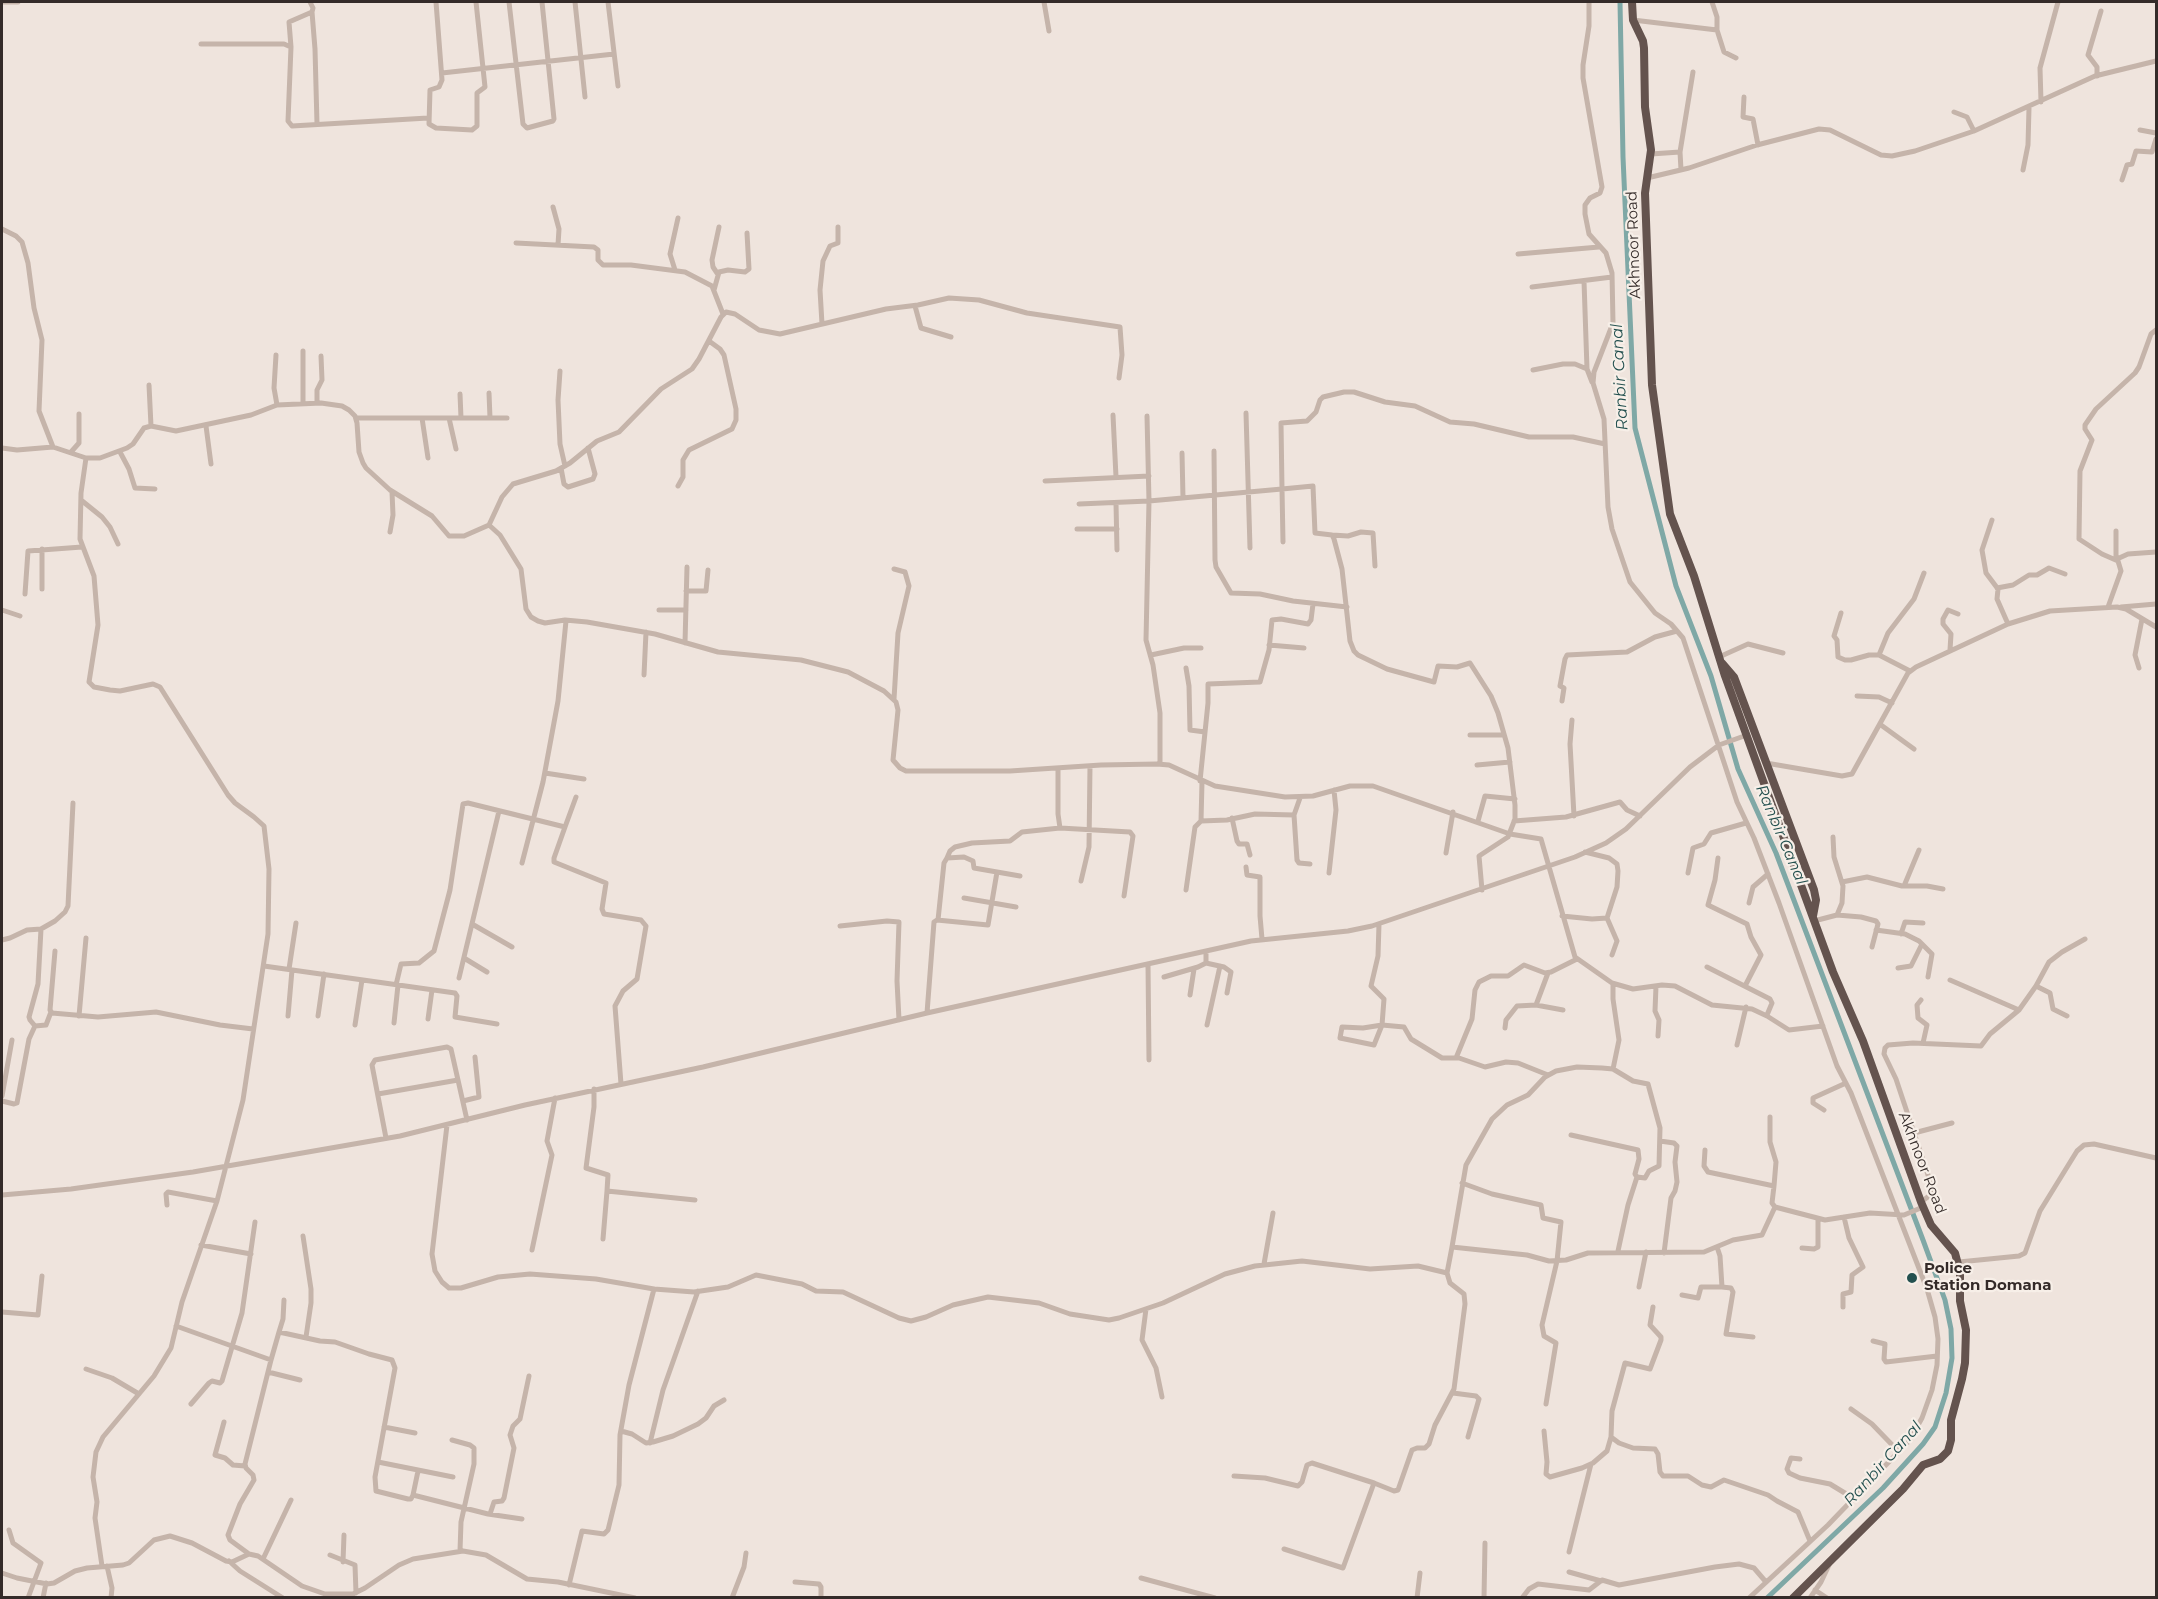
<!DOCTYPE html>
<html>
<head>
<meta charset="utf-8">
<style>
	body { margin:0 }
	#map { position:relative; width:2158px; height:1599px; overflow:hidden; background:#efe4dd; font-family:Montserrat,sans-serif }
	canvas { display:block }
	.frame { position:absolute; inset:0; border:3px solid #342b29; pointer-events:none }
</style>
</head>
<body>
<div id="map">
<canvas width="2158" height="1599"></canvas>
<div class="frame"></div>
</div>
<script>
const ctx = document.querySelector('canvas').getContext('2d');
ctx.lineJoin = 'round';
function toPath(rows) {
  const path = new Path2D();
  for (const r of rows) {
    path.moveTo(r[0], r[1]);
    for (let i = 2; i < r.length; i += 2) path.lineTo(r[i], r[i + 1]);
  }
  return path;
}
function stroke(path, color, width, dash) {
  ctx.strokeStyle = color;
  ctx.lineWidth = width;
  ctx.lineCap = dash ? 'butt' : 'round';
  ctx.setLineDash(dash || []);
  ctx.stroke(path);
}
function label(font, color, halo, rows, align = 'center') {
  ctx.font = font + ' Montserrat,sans-serif';
  ctx.lineWidth = 4.5;
  ctx.setLineDash([]);
  ctx.textBaseline = 'middle';
  ctx.strokeStyle = halo;
  ctx.fillStyle = color;
  for (const [text, x, y, turn = 0] of rows) {
    ctx.save();
    ctx.translate(x, y);
    ctx.rotate((+turn || 0) * Math.PI / 180);
    ctx.textAlign = isNaN(turn) ? turn : align;
    if (halo) ctx.strokeText(text, 0, 0);
    ctx.fillText(text, 0, 0);
    ctx.restore();
  }
}
const canal = toPath([
	[1620,2,1623,157,1635,428,1676,586,1711,676,1738,769,1776,853,1923,1240,1945,1300,1951,1329,1952,1358,1946,1393,1935,1427,1923,1444,1883,1488,1767,1598]
]);
const minor = toPath([
	[2,2,18,2],
	[436,2,442,80,439,87,430,90,429,124,436,128,472,130,477,126,477,93,485,87,476,2],
	[509,2,523,124,527,128,553,121,554,119,542,2],
	[575,2,585,97],
	[608,2,618,86],
	[1044,2,1049,31],
	[1589,2,1589,26,1583,65,1583,78,1602,187,1600,193,1590,198,1585,205,1585,214,1589,234,1606,253,1612,273,1613,323,1594,372,1593,383,1604,419,1608,507,1612,529,1630,582,1655,613,1671,624,1683,638,1737,802,1754,838,1779,903,1837,1066,1851,1093,1927,1289,1935,1317,1938,1339,1937,1365,1932,1390,1922,1418,1909,1441,1828,1525,1749,1598],
	[1712,2,1717,17,1717,30,1724,52,1736,58],
	[312,12,315,49,317,124],
	[1633,20,1717,30],
	[201,44,284,44,291,47,288,121,292,126,428,118],
	[291,47,289,22,312,12,313,8,310,2],
	[442,73,614,54],
	[2097,76,2097,67,2088,55,2101,11],
	[1744,97,1743,117,1753,119,1758,145],
	[2041,102,2040,68,2058,2],
	[1954,112,1967,117,1974,131],
	[2140,130,2156,133],
	[1651,154,1680,152],
	[1681,170,1680,152,1693,72],
	[2023,170,2028,145,2029,108],
	[1647,178,1689,168,1757,145,1819,129,1830,130,1881,155,1892,156,1915,151,1974,131,2095,76,2156,61],
	[2122,180,2127,165,2132,164,2136,151,2152,152,2156,139],
	[553,207,559,229,558,245],
	[2,229,16,236,22,242,28,263,34,308,42,340,39,411,53,447],
	[516,243,594,247,598,250,598,260,603,265,631,265,685,272,712,286,723,314],
	[1518,254,1599,247],
	[675,270,670,254,678,218],
	[717,273,713,267,712,260,719,227],
	[1584,281,1587,369,1592,382],
	[1532,287,1612,277],
	[714,290,719,272,728,270,745,272,749,269,747,233],
	[915,306,921,328,951,337],
	[822,324,820,290,823,261,830,246,838,243,838,227],
	[303,351,303,404],
	[276,355,274,388,277,405],
	[1533,370,1563,364,1575,364,1587,369],
	[560,371,558,400,560,444,565,466],
	[149,385,151,426],
	[489,393,490,418],
	[460,394,461,418],
	[317,403,317,390,322,380,321,356],
	[1246,413,1250,548],
	[1113,415,1116,477],
	[356,418,507,418],
	[422,418,428,458],
	[449,418,456,449],
	[206,426,211,464],
	[2,448,17,450,53,447,86,458,100,458,127,448,133,444,144,428,151,426,176,431,251,415,277,405,321,403,342,406,349,410,355,416,357,423,359,452,363,463,366,468,390,490,432,516,449,536,464,536,489,525,500,535,521,569,526,609,531,617,538,621,545,623,565,620,587,622,655,634,718,652,801,660,848,672,884,691,896,702,898,710,893,760,900,768,906,771,1010,771,1101,765,1157,764,1169,765,1215,786,1285,797,1313,796,1350,786,1373,786,1510,834,1541,839,1575,957,1612,983,1633,989,1662,985,1675,986,1712,1005,1752,1009,1767,1016,1789,1030,1823,1026],
	[1214,451,1215,560,1216,567,1231,593,1260,594,1293,601,1347,607],
	[71,452,79,443,79,414],
	[120,452,129,469,135,488,155,489],
	[1182,453,1183,498],
	[86,458,81,493,80,539,94,576,98,625,89,682,94,687,110,690,120,691,153,684,160,687,228,795,235,803,254,817,264,826,269,869,268,934,243,1100,217,1201,182,1302,171,1348,154,1376,103,1437,96,1452,93,1477,97,1502,95,1518,102,1566],
	[561,468,564,484,568,487,593,479,595,474,588,448],
	[1045,481,1149,476],
	[678,486,683,477,683,460,689,450,732,429,736,420,736,409,724,355,720,349,709,341],
	[81,500,102,517,110,527,118,544],
	[1116,503,1117,550],
	[1079,504,1149,501,1147,416],
	[1992,520,1982,550,1986,573,1998,589,1997,599,2008,624],
	[489,525,502,497,513,484,556,471,570,463,597,441,619,432,661,389,692,369,699,359,721,317,726,312,735,314,759,330,780,334,886,309,918,305,949,298,979,300,1027,313,1120,327,1122,355,1119,378],
	[1077,529,1117,529],
	[390,532,393,515,392,492],
	[1332,535,1348,536,1361,532,1373,533,1375,566],
	[1283,542,1282,489,1313,486,1315,533,1332,535,1334,539,1342,569,1350,641,1354,651,1358,655,1387,669,1434,682,1438,666,1457,667,1470,663,1491,696,1498,713,1508,748,1515,805,1515,819,1508,837,1479,856,1482,890],
	[2116,559,2116,531],
	[2117,559,2128,554,2156,552],
	[1997,588,2013,585,2029,575,2037,575,2049,568,2065,574],
	[42,589,42,549],
	[686,591,706,591,708,570],
	[25,594,28,551,82,547],
	[2108,607,2121,571,2118,561,2102,554,2079,539,2080,471,2092,440,2085,429,2085,425,2096,409,2135,373,2139,367,2151,334,2156,330],
	[2121,607,2156,604],
	[2,610,20,616],
	[659,610,686,610],
	[1841,613,1834,636,1837,640,1838,657,1845,660,1851,660,1869,655,1879,655,1910,671],
	[685,643,687,567],
	[1269,645,1304,648],
	[1950,650,1951,634,1943,624,1943,619,1948,610,1958,614],
	[1151,655,1184,648,1201,648],
	[1879,655,1888,633,1914,599,1924,573],
	[1719,657,1748,644,1783,653],
	[1186,668,1189,686,1190,730,1205,732],
	[2139,668,2135,655,2142,619],
	[644,675,646,632],
	[1857,696,1879,697,1892,703],
	[894,699,898,633,909,586,905,572,894,569],
	[1562,701,1564,688,1560,686,1565,659,1567,655,1627,652,1655,637,1677,631],
	[1572,720,1570,744,1574,816],
	[1881,725,1914,749],
	[1470,735,1504,735],
	[1766,763,1842,776,1852,774,1908,673,1916,667,2008,624,2050,611,2117,607,2126,609,2156,627],
	[1160,764,1160,713,1153,665,1146,640,1149,501,1282,489,1281,423,1307,421,1316,412,1320,400,1323,397,1344,392,1354,392,1385,402,1415,406,1450,422,1474,424,1529,437,1573,437,1605,444],
	[1477,765,1510,762],
	[1058,768,1058,814,1060,828],
	[545,773,584,779],
	[1200,781,1208,703,1208,684,1260,682,1269,650,1272,620,1281,619,1308,624,1311,620,1313,604],
	[1300,798,1294,815,1297,860,1299,863,1310,864],
	[1232,818,1237,841,1239,844,1247,844,1250,855],
	[1201,821,1227,820,1255,814,1294,815],
	[1478,821,1485,796,1515,799],
	[1514,821,1566,817,1620,802,1627,810,1640,816],
	[565,827,576,797],
	[1833,837,1834,857,1843,886,1842,903,1837,915],
	[1585,852,1609,858,1617,864,1618,871,1617,887,1607,918,1617,941,1612,955],
	[1446,853,1453,812],
	[947,858,950,851,955,847,972,843,1010,841,1022,832,1060,828,1130,832,1133,836,1124,896],
	[1718,858,1715,880,1708,905,1747,924,1751,937,1761,955,1745,986],
	[522,863,543,782,558,701,566,621],
	[1246,867,1247,875,1260,877,1260,916,1262,939],
	[1329,873,1336,810,1334,790],
	[1688,873,1693,848,1704,844,1711,833,1746,823],
	[1081,881,1089,847,1090,766],
	[1842,882,1867,877,1902,886,1927,886,1943,889],
	[1904,886,1919,850],
	[1186,890,1195,827,1201,821,1202,782],
	[964,898,1016,907],
	[1749,903,1753,887,1768,874],
	[1562,916,1592,919,1607,918],
	[938,920,944,863,947,858,964,857,973,861,974,868,1020,876],
	[1814,921,1837,915,1861,917,1876,921,1878,924,1872,947],
	[472,924,512,947],
	[1379,924,1378,956,1371,986,1384,999,1382,1025,1404,1027,1411,1039,1442,1058,1459,1058,1485,1067,1506,1062,1518,1063,1548,1075],
	[840,926,887,921,899,922,897,981,899,1020],
	[1876,930,1905,934,1919,941,1932,954,1928,977],
	[1901,934,1905,922,1923,923],
	[2,940,10,938,27,930,41,929,55,921,65,912,68,906,73,803],
	[55,951,50,1010,52,1013,98,1017,156,1012,220,1025,253,1029],
	[1206,951,1206,963,1224,967,1231,972,1227,993],
	[464,958,487,972],
	[1148,964,1149,1060],
	[264,966,455,993,457,996,455,1017,497,1024],
	[1707,967,1770,999,1772,1003,1767,1015],
	[1898,968,1911,966,1922,944],
	[289,969,296,923],
	[1164,977,1198,967,1206,963],
	[459,978,499,811],
	[1950,980,2019,1010],
	[396,985,401,964,419,963,434,951,450,890,463,804,468,803,565,827,554,858,554,862,606,883,602,909,604,914,641,920,646,926,637,979,623,991,615,1006,621,1084],
	[1656,986,1655,1011,1659,1020,1658,1036],
	[2036,986,2050,993,2053,1009,2067,1016],
	[1190,995,1194,969],
	[1921,1000,1917,1005,1918,1018,1927,1025,1923,1043],
	[1536,1005,1563,1010],
	[927,1013,934,922,937,920,988,925,997,872],
	[79,1016,86,938],
	[288,1016,292,970],
	[318,1016,324,974],
	[428,1019,432,990],
	[394,1023,398,985],
	[355,1025,362,980],
	[1207,1025,1220,966],
	[1382,1025,1374,1045,1340,1038,1342,1027,1363,1028,1382,1025],
	[35,1026,30,1020,29,1017,38,984,41,929],
	[1505,1028,1506,1020,1517,1006,1536,1005,1548,973],
	[1737,1045,1746,1007],
	[1456,1058,1472,1019,1475,990,1479,982,1491,976,1508,976,1524,965,1545,973,1551,972,1577,959],
	[1613,1069,1619,1040,1613,999,1613,984],
	[594,1089,594,1107,586,1168,608,1175,607,1191,695,1200],
	[378,1094,458,1080],
	[2,1096,12,1040],
	[2,1101,14,1104,17,1103,29,1039,35,1026,46,1025,51,1012],
	[463,1101,479,1097,475,1057],
	[1824,1110,1813,1103,1813,1098,1846,1083],
	[1770,1117,1770,1142,1776,1162,1774,1186],
	[447,1125,432,1254,435,1271,442,1282,449,1288,461,1288,498,1277,530,1274,596,1279,654,1289,694,1292,728,1287,756,1275,802,1284,816,1291,843,1292,899,1318,911,1321,926,1317,953,1305,988,1297,1039,1303,1070,1314,1109,1320,1119,1318,1163,1303,1225,1274,1255,1266,1302,1261,1370,1269,1418,1266,1447,1273,1452,1247,1527,1255,1549,1261,1566,1260,1588,1253,1704,1252,1733,1240,1762,1235,1775,1207,1825,1220,1870,1213,1904,1215,1923,1207],
	[1914,1133,1952,1123],
	[1571,1135,1638,1150,1639,1159,1635,1174,1637,1177],
	[386,1138,372,1065,375,1060,447,1047,451,1049,467,1120],
	[1660,1141,1674,1143,1677,1146,1675,1162,1677,1182,1675,1191,1671,1198,1664,1253],
	[1705,1150,1704,1166,1708,1172,1774,1186,1772,1203,1775,1207],
	[1462,1183,1492,1194,1541,1205,1543,1218,1561,1222,1557,1261,1542,1325,1544,1336,1556,1343,1546,1404],
	[2,1195,71,1189,193,1172,400,1136,525,1105,703,1067,927,1013,1251,941,1348,931,1372,926,1575,857,1606,843,1626,829,1690,767,1719,745,1747,735],
	[1921,1202,1929,1196,1932,1187,1896,1079,1884,1054,1885,1048,1888,1045,1913,1043,1981,1046,1990,1034,2019,1010,2036,986,2049,962,2062,952,2085,939],
	[167,1205,166,1194,168,1192,217,1201],
	[303,1236,311,1289,311,1303,306,1337],
	[603,1239,607,1191],
	[201,1245,251,1254],
	[1452,1247,1466,1165,1492,1119,1507,1105,1528,1095,1545,1077,1556,1071,1577,1067,1602,1068,1613,1069,1633,1081,1648,1084,1660,1128,1659,1166,1649,1171,1645,1178,1637,1177,1628,1205,1618,1251],
	[1717,1247,1720,1256,1722,1287,1731,1288,1733,1292,1726,1334,1753,1337],
	[1802,1248,1814,1249,1818,1247,1818,1219],
	[532,1250,552,1155,547,1141,555,1098],
	[1959,1262,2019,1256,2025,1253,2040,1211,2077,1151,2084,1145,2094,1144,2156,1158],
	[1264,1264,1273,1213],
	[1639,1287,1646,1252],
	[1682,1295,1698,1298,1701,1287,1722,1287],
	[1653,1307,1650,1325,1661,1337,1661,1340,1650,1369,1625,1363,1612,1411,1611,1437,1619,1443,1633,1448,1655,1449,1658,1454,1660,1472,1663,1476,1688,1476,1702,1485,1711,1487,1724,1480,1768,1495,1777,1501,1798,1512,1810,1541],
	[1843,1307,1843,1294,1851,1292,1852,1275,1863,1267,1849,1238,1844,1217],
	[1146,1309,1142,1340,1156,1368,1162,1397],
	[2,1312,38,1315,42,1276],
	[176,1326,271,1360,279,1332,320,1341,335,1342,369,1354,392,1360,395,1368,375,1477,376,1491,408,1499,411,1499,413,1495,488,1514,522,1519],
	[279,1332,283,1319,284,1300],
	[1873,1341,1885,1344,1884,1359,1886,1362,1937,1356],
	[86,1369,112,1378,139,1394],
	[268,1372,300,1380],
	[1453,1393,1476,1396,1479,1399,1468,1437],
	[191,1404,209,1383,212,1381,220,1383,222,1381,242,1313,255,1222],
	[1851,1409,1872,1424,1899,1452],
	[224,1422,215,1455,225,1458,233,1465,245,1466],
	[384,1427,415,1433],
	[621,1431,632,1434,646,1443,653,1442,673,1436,698,1424,706,1418,714,1406,724,1400],
	[1544,1431,1547,1462,1546,1474,1550,1477,1582,1468,1593,1463,1607,1451,1611,1437],
	[452,1440,470,1445,474,1448,474,1464,461,1522,460,1551],
	[650,1443,663,1390,698,1291],
	[1800,1459,1791,1458,1787,1469,1789,1473,1800,1478,1830,1484,1853,1498],
	[378,1462,453,1477],
	[1234,1476,1265,1478,1298,1486,1302,1482,1307,1465,1312,1463,1374,1483],
	[413,1495,418,1471],
	[490,1514,494,1502,502,1501,504,1498,514,1448,510,1435,513,1426,520,1419,529,1376],
	[9,1530,13,1543,41,1563,28,1598],
	[1284,1549,1343,1568,1374,1483,1394,1491,1398,1490,1412,1450,1417,1448,1425,1448,1429,1444,1435,1425,1454,1389,1465,1304,1464,1294,1450,1283,1447,1273],
	[1569,1552,1591,1464],
	[249,1554,230,1540,228,1535,240,1504,254,1480,253,1475,246,1468,245,1464,271,1360],
	[330,1555,355,1565,356,1593],
	[263,1559,291,1500],
	[229,1561,240,1571,283,1598],
	[343,1562,344,1535],
	[107,1566,112,1588,111,1598],
	[1569,1572,1601,1581],
	[2,1573,17,1578,47,1584,54,1583,75,1571,87,1568,123,1565,129,1563,154,1540,170,1536,192,1543,226,1561,232,1562,249,1554,258,1556,302,1586,325,1594,353,1594,365,1588,399,1565,413,1559,463,1551,486,1555,527,1579,558,1582,635,1598],
	[1141,1578,1215,1598],
	[795,1582,819,1584,821,1587,821,1598],
	[569,1585,582,1531,604,1534,608,1530,619,1485,620,1435,629,1385,654,1289],
	[1815,1590,1827,1598],
	[43,1598,46,1583],
	[732,1598,744,1567,746,1553],
	[1417,1598,1420,1573],
	[1484,1598,1485,1543],
	[1522,1598,1529,1589,1538,1584,1589,1590,1602,1580,1619,1585,1715,1567,1739,1564,1754,1568,1766,1582],
	[1810,1598,1821,1582,1829,1565]
]);
const trunk = toPath([
	[1632,2,1633,20,1643,41,1644,48,1645,107,1651,150,1645,193,1652,385,1670,514,1694,576,1725,676,1794,866,1833,972,1863,1041,1921,1202,1931,1225,1955,1253,1960,1272,1960,1301,1966,1330,1965,1363,1962,1379,1951,1420,1951,1440,1948,1451,1940,1459,1923,1465,1903,1489,1793,1598],
	[1722,663,1734,677,1814,890,1816,900,1813,916]
]);
const markers = [
	[1912,1278,6,"#23504f"]
];
const streetNames = [
	["Akhnoor Road",1634,245,-92],
	["Akhnoor Road",1922,1163,69]
];
const poiNames = [
	["Police",1924,1269],
	["Station Domana",1924,1286]
];
const waterNames = [
	["Ranbir Canal",1620,377,-93],
	["Ranbir Canal",1781,835,67],
	["Ranbir Canal",1883,1464,-48]
];
stroke(canal, '#7fa8a6', 5);
stroke(minor, '#c5b4aa', 5);
stroke(trunk, '#64534e', 8);
for (const [x, y, r, color] of markers) {
  const dot = new Path2D();
  dot.arc(x, y, r, 0, 2 * Math.PI);
  ctx.fillStyle = color;
  ctx.fill(dot);
  stroke(dot, '#f7efe8', 2);
}
label('15px', '#342b29', '#f7efe8', streetNames);
label('bold 15px', '#342b29', '#f7efe8', poiNames, 'left');
label('italic 16px', '#23504f', '#f7efe8', waterNames);
</script>
</body>
</html>
